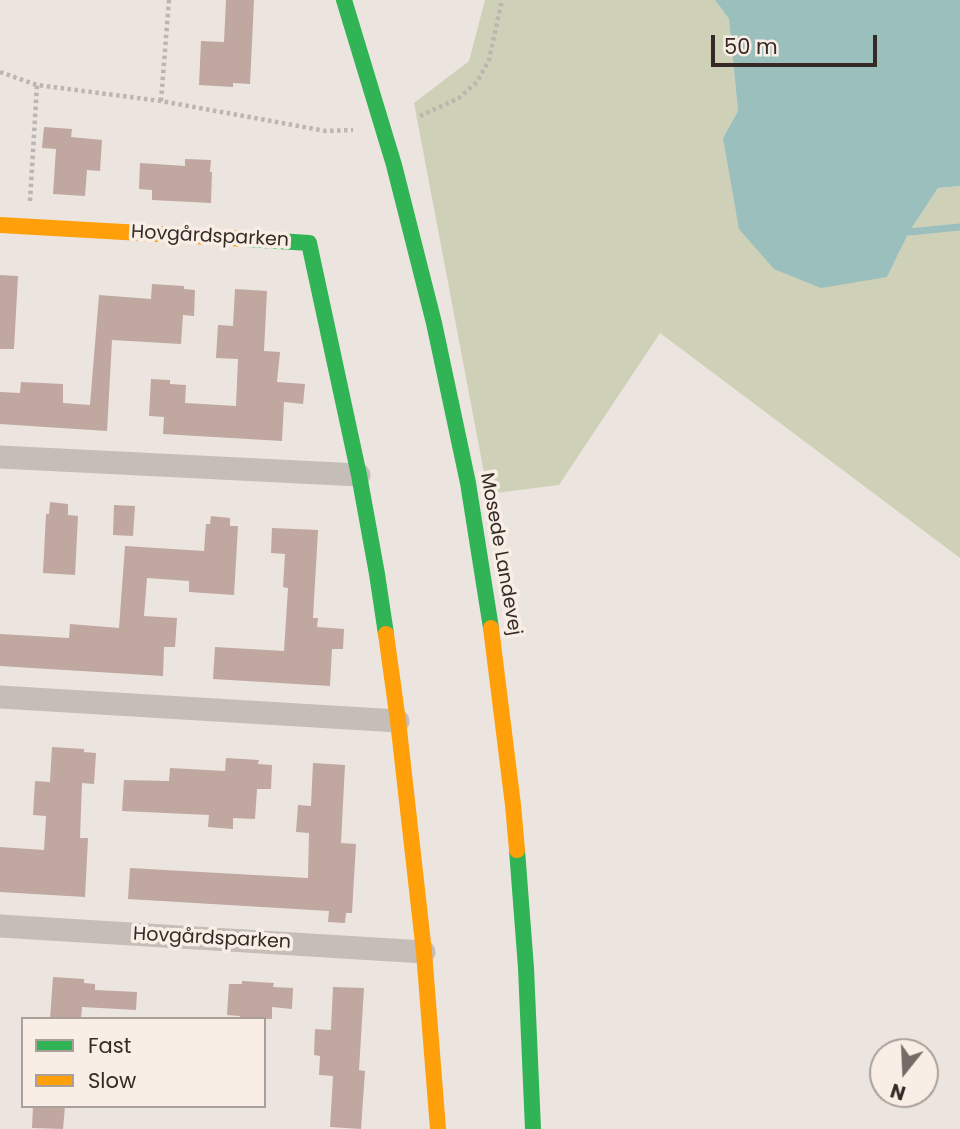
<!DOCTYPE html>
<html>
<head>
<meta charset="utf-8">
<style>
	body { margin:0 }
	#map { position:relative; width:960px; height:1129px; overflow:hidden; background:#ece5df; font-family:Poppins,sans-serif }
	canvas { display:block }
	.legend { position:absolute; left:21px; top:1017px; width:245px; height:91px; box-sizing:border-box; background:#f9eee5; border:2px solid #aba099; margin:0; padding:9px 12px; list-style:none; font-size:21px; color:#352a26 }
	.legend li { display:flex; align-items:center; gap:14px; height:35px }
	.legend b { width:35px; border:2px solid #aba099 }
	.north { position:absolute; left:869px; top:1038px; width:70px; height:70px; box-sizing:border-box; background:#f9eee5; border:2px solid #aba099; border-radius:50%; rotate:198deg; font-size:19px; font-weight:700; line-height:28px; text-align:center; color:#352a26 }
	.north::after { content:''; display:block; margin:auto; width:24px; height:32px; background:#756b67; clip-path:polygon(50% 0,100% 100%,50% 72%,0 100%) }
	.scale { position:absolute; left:711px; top:35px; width:166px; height:32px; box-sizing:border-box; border:4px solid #352a26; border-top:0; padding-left:9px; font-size:21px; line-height:24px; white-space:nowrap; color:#352a26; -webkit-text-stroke:5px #f9eee5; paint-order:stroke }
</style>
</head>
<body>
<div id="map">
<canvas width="960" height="1129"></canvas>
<ul class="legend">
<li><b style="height:9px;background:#30b455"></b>Fast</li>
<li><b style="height:9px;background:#ff9f0a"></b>Slow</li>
</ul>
<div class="north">N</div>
<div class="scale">50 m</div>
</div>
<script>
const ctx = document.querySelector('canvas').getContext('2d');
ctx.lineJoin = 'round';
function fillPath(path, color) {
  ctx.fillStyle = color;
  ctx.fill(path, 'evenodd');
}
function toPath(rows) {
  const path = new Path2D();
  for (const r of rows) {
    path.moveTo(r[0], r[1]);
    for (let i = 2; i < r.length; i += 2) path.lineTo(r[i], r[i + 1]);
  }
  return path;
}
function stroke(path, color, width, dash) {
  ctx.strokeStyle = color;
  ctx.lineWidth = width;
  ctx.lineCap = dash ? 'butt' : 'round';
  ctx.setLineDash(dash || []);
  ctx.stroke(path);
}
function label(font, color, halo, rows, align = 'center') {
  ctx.font = font + ' Poppins,sans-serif';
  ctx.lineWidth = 7;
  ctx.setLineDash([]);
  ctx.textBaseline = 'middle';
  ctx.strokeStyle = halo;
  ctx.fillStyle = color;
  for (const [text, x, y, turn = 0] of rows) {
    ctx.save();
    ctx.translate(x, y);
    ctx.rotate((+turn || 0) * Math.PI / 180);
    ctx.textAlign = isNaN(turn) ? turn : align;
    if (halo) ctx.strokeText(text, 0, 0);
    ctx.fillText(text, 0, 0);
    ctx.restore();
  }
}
const green = toPath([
	[485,0,715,0,729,19,738,111,723,138,887,277,909,232,938,188,960,186,960,558,660,333,559,485,488,494,414,103,469,61]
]);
const water = toPath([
	[715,0,960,0,960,186,938,188,909,232,887,277,821,288,774,269,739,229,723,138,738,111,729,19]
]);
const stream = toPath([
	[909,232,960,227]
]);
const building = toPath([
	[226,0,254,0,250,84,233,83,233,87,199,85,201,41,224,42],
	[44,127,72,129,71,137,102,140,100,171,87,170,85,196,53,194,56,149,42,148],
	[185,159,211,160,210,172,212,172,211,203,152,200,152,190,139,189,140,163,185,166],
	[0,275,18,276,14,349,0,349],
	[152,284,184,286,184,289,195,290,194,316,183,315,181,344,112,340,107,431,0,424,0,392,20,393,21,382,63,384,63,403,90,405,99,295,151,299],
	[235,289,267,291,264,351,280,352,277,382,305,384,303,404,284,402,282,441,163,434,164,417,149,416,151,379,170,380,170,384,186,385,185,403,236,406,238,359,216,358,218,325,233,326],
	[50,502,68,504,68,515,78,516,75,575,43,573,46,514,49,514],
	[114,505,135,506,133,536,113,535],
	[211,516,230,518,230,526,238,526,234,595,189,592,189,581,147,578,144,616,177,618,175,647,164,647,163,676,0,666,0,634,69,638,70,624,119,628,125,546,204,551,206,524,210,524],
	[272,528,318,530,313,618,318,618,317,627,344,629,343,649,332,649,330,686,213,679,215,647,284,651,288,588,283,587,285,554,271,553],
	[52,747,84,749,84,752,96,753,94,784,82,783,80,838,88,838,85,897,0,892,0,847,44,850,46,816,33,815,35,781,50,782],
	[226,758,259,760,258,764,272,765,271,789,257,789,255,819,233,818,233,829,208,827,209,815,122,811,124,780,169,781,170,768,225,771],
	[313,763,345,765,341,843,356,844,352,913,346,913,345,923,328,922,329,911,128,899,130,868,308,878,309,833,296,832,298,805,311,806],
	[53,977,84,979,84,983,95,984,95,990,137,992,136,1010,82,1007,81,1019,50,1019],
	[242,981,274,983,273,987,293,988,292,1009,272,1007,272,1019,240,1019,240,1016,227,1015,229,984,242,984],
	[333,987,364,988,359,1070,365,1071,361,1129,330,1127,333,1076,319,1075,320,1056,314,1055,315,1029,331,1030],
	[33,1106,65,1106,63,1129,32,1128]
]);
const path = toPath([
	[0,72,37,85,161,101,326,131,353,130],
	[161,101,169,0],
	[420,116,459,98,477,82,489,60,502,0],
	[30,201,37,85]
]);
const street = toPath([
	[0,457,359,475],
	[0,697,398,721],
	[0,926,424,952]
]);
const fast = toPath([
	[344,0,394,165,434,323,468,483,491,628],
	[247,239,309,243,359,475,377,574,386,634],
	[517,850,526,968,533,1129]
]);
const slow = toPath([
	[0,225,247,239],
	[491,628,513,805,517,850],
	[386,634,398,721,424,952,438,1129]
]);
const streetNames = [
	["Hovgårdsparken",210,237,3],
	["Mosede Landevej",500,554,80],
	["Hovgårdsparken",212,939,3]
];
fillPath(green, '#ced1b8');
fillPath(water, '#9abfbc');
stroke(stream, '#9abfbc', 7);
fillPath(building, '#c0a7a0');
stroke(path, '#beb5b0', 4.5, [3.5, 3.5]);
stroke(street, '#c5bdb8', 23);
stroke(fast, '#30b455', 16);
stroke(slow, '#ff9f0a', 16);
label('19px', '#352a26', '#f9eee5', streetNames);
</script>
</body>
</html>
